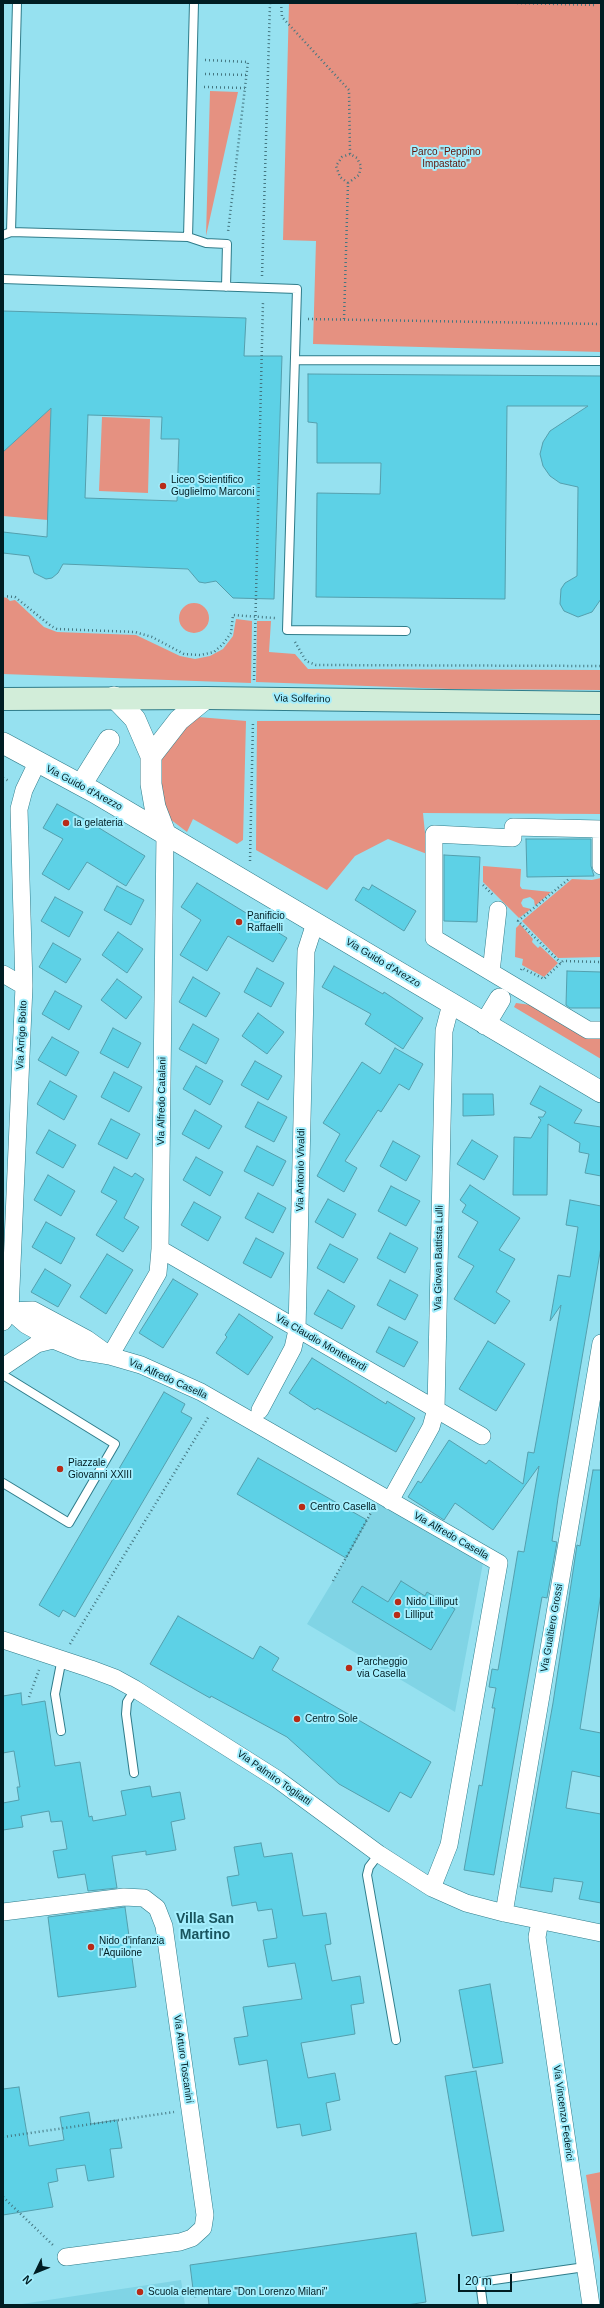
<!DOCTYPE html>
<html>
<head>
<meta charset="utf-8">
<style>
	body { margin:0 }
	#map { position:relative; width:604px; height:2308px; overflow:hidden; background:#96e1f0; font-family:Arial,sans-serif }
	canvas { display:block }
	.frame { position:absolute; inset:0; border:4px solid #001d23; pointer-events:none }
	.north { position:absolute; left:16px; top:2252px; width:40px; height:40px; -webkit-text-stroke:3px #a3eefd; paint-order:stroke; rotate:227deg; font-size:11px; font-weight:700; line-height:16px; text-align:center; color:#001d23 }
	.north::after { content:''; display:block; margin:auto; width:14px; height:18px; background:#001d23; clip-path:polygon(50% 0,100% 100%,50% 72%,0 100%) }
	.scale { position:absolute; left:458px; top:2274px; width:54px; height:18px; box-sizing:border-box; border:2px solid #001d23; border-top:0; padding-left:5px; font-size:12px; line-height:14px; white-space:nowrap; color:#001d23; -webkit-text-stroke:3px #a3eefd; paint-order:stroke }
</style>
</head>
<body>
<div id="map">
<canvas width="604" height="2308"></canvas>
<div class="frame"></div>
<div class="north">N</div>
<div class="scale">20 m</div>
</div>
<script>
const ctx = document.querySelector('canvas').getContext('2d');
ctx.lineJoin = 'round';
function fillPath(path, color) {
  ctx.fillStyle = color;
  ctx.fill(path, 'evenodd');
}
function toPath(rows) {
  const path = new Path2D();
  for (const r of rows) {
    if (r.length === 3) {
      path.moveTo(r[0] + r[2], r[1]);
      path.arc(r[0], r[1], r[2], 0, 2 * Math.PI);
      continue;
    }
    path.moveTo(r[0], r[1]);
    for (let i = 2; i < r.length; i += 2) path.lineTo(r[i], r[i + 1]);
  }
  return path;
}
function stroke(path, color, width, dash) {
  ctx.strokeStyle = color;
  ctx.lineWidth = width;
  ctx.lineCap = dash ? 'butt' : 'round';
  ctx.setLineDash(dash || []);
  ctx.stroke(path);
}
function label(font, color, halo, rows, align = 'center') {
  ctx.font = font + ' Arial,sans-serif';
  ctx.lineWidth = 4;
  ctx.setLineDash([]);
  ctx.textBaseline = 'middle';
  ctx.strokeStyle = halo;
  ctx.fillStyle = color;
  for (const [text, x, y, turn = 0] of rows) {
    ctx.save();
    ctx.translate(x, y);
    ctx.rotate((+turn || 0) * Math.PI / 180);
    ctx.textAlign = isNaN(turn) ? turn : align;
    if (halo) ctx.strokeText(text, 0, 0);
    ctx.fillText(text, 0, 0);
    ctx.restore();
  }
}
const built = toPath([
	[378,1500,483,1563,455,1712,307,1624,333,1581],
	[181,2280,185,2305,15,2305]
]);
const green = toPath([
	[289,3,601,3,601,352,313,344,316,241,283,240],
	[210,91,238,92,206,236],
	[51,408,48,520,3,516,3,452],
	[102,417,150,419,148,493,99,491],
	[3,597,7,598,10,601,15,600,44,627,57,632,136,635,180,656,195,659,210,656,223,649,233,636,236,619,252,621,251,683,3,674],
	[194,618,15],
	[257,621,271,621,269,652,295,654,308,669,601,670,601,690,451,689,256,682],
	[198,717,246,721,243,840,237,844,193,819,187,832,166,816,154,775,164,744],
	[601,720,601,814,423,813,427,854,388,839,355,856,327,890,256,850,257,721],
	[483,866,521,869,520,886,522,889,551,892,535,906,534,900,530,897,523,899,521,903,523,907,531,909,519,918,483,882],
	[601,878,601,957,558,958,522,921,572,879,592,880],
	[520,924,533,939,532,942,538,948,540,946,558,963,544,977,522,965,523,959,515,957,516,928],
	[516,1003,531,1005,601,1038,601,1059,514,1007],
	[601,2172,601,2268,586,2175]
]);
const building = toPath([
	[3,311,246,318,244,356,282,356,274,599,233,598,216,581,205,583,199,582,188,569,63,564,58,573,52,578,46,579,34,573,29,556,3,553,3,532,47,537,51,408,3,452,3,311],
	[88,415,162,417,161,439,179,439,177,501,85,498,88,415],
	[308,374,601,376,601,599,592,612,578,617,564,611,560,604,561,589,565,583,577,576,578,487,560,483,550,476,543,466,540,454,543,442,550,431,588,406,507,406,505,599,316,597,317,493,380,494,381,463,317,463,317,423,308,422,308,374],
	[57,804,86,820,145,856,126,886,87,862,69,890,42,874,63,839,43,828,57,804],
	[526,839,591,839,591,866,594,876,527,877,526,839],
	[444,855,480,857,477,922,444,921,444,855],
	[197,883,287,938,273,962,228,936,207,971,180,955,201,920,181,907,197,883],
	[372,885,416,911,404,931,355,900,363,887,369,890,372,885],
	[117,886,144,900,131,925,104,910,117,886],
	[55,897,83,912,69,937,41,921,55,897],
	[118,932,143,949,127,973,102,955,118,932],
	[53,943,81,959,66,983,39,967,53,943],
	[334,966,383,994,384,992,423,1018,403,1049,365,1024,371,1014,322,987,334,966],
	[257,968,284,983,271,1007,244,992,257,968],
	[567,971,601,972,601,1008,570,1008,566,1005,567,971],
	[193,977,220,993,206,1017,179,1002,193,977],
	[117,979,142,997,126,1019,101,1000,117,979],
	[55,991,82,1006,69,1030,42,1014,55,991],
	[258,1013,284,1032,267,1054,242,1036,258,1013],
	[193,1024,219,1039,206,1064,179,1049,193,1024],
	[113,1028,141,1043,128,1068,100,1053,113,1028],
	[52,1037,79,1052,66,1076,38,1060,52,1037],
	[395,1048,423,1064,409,1090,399,1084,381,1112,378,1110,345,1161,357,1168,344,1192,317,1176,340,1134,323,1123,362,1062,380,1074,395,1048],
	[255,1061,282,1076,268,1100,241,1085,255,1061],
	[196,1066,223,1081,210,1105,183,1089,196,1066],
	[114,1072,142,1087,129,1112,101,1097,114,1072],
	[50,1081,77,1096,64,1120,37,1104,50,1081],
	[540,1086,582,1110,574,1123,601,1127,601,1176,585,1173,589,1154,579,1152,580,1143,548,1124,547,1195,513,1195,514,1137,531,1138,541,1120,538,1117,543,1117,546,1112,530,1104,540,1086],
	[463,1094,493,1094,494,1115,463,1116,463,1094],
	[258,1102,287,1117,274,1142,245,1127,258,1102],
	[195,1110,222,1126,209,1149,182,1134,195,1110],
	[111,1119,140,1134,127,1159,98,1144,111,1119],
	[49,1130,76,1145,63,1168,36,1153,49,1130],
	[472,1140,498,1156,484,1180,457,1164,472,1140],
	[393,1141,420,1156,406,1181,380,1166,393,1141],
	[257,1146,286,1161,273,1186,244,1171,257,1146],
	[196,1157,223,1172,210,1196,183,1180,196,1157],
	[114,1167,132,1177,135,1173,144,1179,124,1218,139,1227,123,1252,96,1235,117,1201,101,1192,114,1167],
	[48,1175,75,1191,61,1216,34,1200,48,1175],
	[470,1185,520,1218,499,1250,515,1259,496,1292,510,1301,495,1324,454,1299,474,1266,458,1257,478,1222,462,1212,466,1205,460,1200,470,1185],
	[391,1186,420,1201,406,1226,378,1211,391,1186],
	[258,1193,286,1208,273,1233,245,1218,258,1193],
	[328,1199,356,1214,343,1238,315,1222,328,1199],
	[570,1200,601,1206,601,1247,558,1498,552,1541,557,1542,547,1598,542,1597,494,1875,464,1870,479,1785,482,1786,495,1708,492,1708,496,1688,489,1687,492,1669,498,1670,518,1551,524,1552,539,1466,493,1530,455,1503,444,1520,408,1497,418,1481,421,1483,449,1440,486,1464,489,1460,523,1484,528,1452,534,1453,561,1305,550,1321,558,1275,570,1277,578,1227,566,1225,570,1200],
	[194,1202,221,1217,208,1241,181,1225,194,1202],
	[46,1222,75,1238,61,1264,32,1247,46,1222],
	[390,1233,418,1248,405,1273,377,1258,390,1233],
	[256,1238,284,1253,271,1278,243,1263,256,1238],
	[330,1244,358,1259,344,1283,317,1268,330,1244],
	[107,1254,133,1270,106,1314,80,1297,107,1254],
	[45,1269,71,1285,58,1307,31,1292,45,1269],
	[173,1279,198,1294,163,1348,139,1333,173,1279],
	[390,1280,418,1295,405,1320,377,1305,390,1280],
	[328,1290,355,1306,342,1329,314,1314,328,1290],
	[239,1314,273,1337,248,1375,216,1353,227,1337,225,1335,239,1314],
	[389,1327,418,1342,404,1367,376,1352,389,1327],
	[488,1341,525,1364,496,1411,459,1389,488,1341],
	[312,1358,386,1404,387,1401,415,1418,396,1452,317,1408,315,1410,289,1393,312,1358],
	[164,1392,185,1404,181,1412,192,1418,75,1617,63,1610,59,1617,39,1605,164,1392],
	[258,1458,367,1520,346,1558,237,1494,258,1458],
	[593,1470,601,1470,601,1593,580,1729,601,1733,601,1777,572,1771,566,1808,601,1814,601,1903,579,1899,583,1882,554,1878,552,1892,520,1887,553,1703,577,1545,580,1546,593,1470],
	[401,1581,425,1596,427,1592,455,1609,431,1650,352,1602,362,1586,388,1602,401,1581],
	[178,1616,253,1659,260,1646,279,1658,272,1670,431,1762,411,1798,400,1792,389,1812,339,1784,287,1737,211,1696,210,1698,150,1664,178,1616],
	[21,1693,22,1705,45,1701,55,1766,80,1762,89,1817,92,1816,93,1821,126,1815,121,1791,150,1786,152,1797,180,1792,185,1819,171,1822,176,1850,146,1855,146,1851,112,1856,117,1888,88,1891,85,1874,58,1878,53,1851,67,1849,62,1821,51,1822,49,1811,21,1816,23,1827,3,1830,3,1803,19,1800,17,1787,20,1787,14,1751,3,1753,3,1696,21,1693],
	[261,1843,264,1857,292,1853,303,1916,326,1913,331,1944,325,1945,332,1981,360,1976,364,2003,351,2005,355,2034,301,2043,308,2078,335,2073,340,2100,326,2103,331,2130,302,2136,300,2124,277,2128,267,2060,239,2065,234,2038,248,2036,243,2007,302,1999,295,1963,268,1967,263,1940,277,1938,272,1909,258,1911,256,1902,232,1906,227,1877,239,1875,234,1847,261,1843],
	[125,1907,136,1987,58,1997,48,1917,125,1907],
	[490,1984,503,2063,473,2068,459,1990,490,1984],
	[476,2071,504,2231,472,2236,445,2076,476,2071],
	[19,2087,29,2146,64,2140,60,2117,89,2112,91,2124,117,2120,122,2148,110,2149,114,2177,88,2181,85,2165,56,2169,58,2181,48,2183,53,2207,3,2215,3,2089,19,2087],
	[416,2233,426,2302,407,2305,209,2305,208,2295,194,2297,190,2265,416,2233]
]);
const path = toPath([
	[281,3,282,17,349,90,350,154,357,158,361,166,359,175,348,183,344,320],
	[517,3,596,5],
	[205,60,248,62,228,232],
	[205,74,247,75],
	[204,87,245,88],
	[348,183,340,177,336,166,342,157,350,154],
	[262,276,270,3],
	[308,319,601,324],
	[3,596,15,597,51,626,57,629,135,632,152,637,184,654,201,655,214,652,223,644,231,633,233,615,275,618],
	[295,642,306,661,316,665,601,666],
	[254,680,263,301],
	[3,778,9,781],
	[250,861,253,721],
	[483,885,493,895],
	[561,963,518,921,570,878],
	[521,970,522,968,544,979,563,961,601,962],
	[333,1581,373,1509],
	[70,1644,209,1416],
	[29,1697,39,1670],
	[3,2137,174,2112],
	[3,2197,54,2246]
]);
const service = toPath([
	[11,232,17,3],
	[3,235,11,232,188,237,206,243,227,244,226,287],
	[188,237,194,3],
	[3,279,297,289,287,630,406,631],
	[295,360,601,361],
	[3,1375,115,1444,69,1523,3,1483],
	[61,1731,55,1694,62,1658],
	[134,1773,126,1714,127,1702,135,1689],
	[379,1854,369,1867,367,1875,396,2040],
	[483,2305,480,2282,585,2267]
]);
const minor = toPath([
	[601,829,513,827,513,838,434,834,434,938,588,1030,601,1030],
	[601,829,601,866],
	[491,972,498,910],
	[3,974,24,986],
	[160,1249,482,1436],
	[10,1311,26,1325,53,1340,80,1351,110,1356,141,1365,201,1392,499,1563,449,1845,432,1888],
	[10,1311,33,1310,87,1339,108,1354],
	[3,1322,10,1311,24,986,19,809,24,790,37,763],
	[110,1356,158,1273,160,1249,165,833],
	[3,1367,37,1344,53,1340],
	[260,1410,293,1348,297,1330,306,951,315,923],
	[390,1501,431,1427,436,1409,444,1031,451,1004],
	[3,1640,91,1669,115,1678,135,1689,277,1779,379,1854,432,1888,466,1903,504,1913,601,1933],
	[3,1912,124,1897,144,1898,157,1908,164,1926,205,2215,203,2228,192,2238,180,2242,66,2257],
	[504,1913,601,1343],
	[540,1921,537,1937,591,2305]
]);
const tertiary = toPath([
	[114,697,135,719,151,756,151,784,155,807,165,833],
	[3,743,94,792,601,1092],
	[151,756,179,720,206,698],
	[81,785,109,740],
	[485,1024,500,999]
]);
const secondary = toPath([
	[3,699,206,698,601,703]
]);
const markers = [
	[163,486,4,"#b82b17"],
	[66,823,4,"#b82b17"],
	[239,922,4,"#b82b17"],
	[60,1469,4,"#b82b17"],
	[302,1507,4,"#b82b17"],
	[398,1602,4,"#b82b17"],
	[397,1615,4,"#b82b17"],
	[349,1668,4,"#b82b17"],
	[297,1719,4,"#b82b17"],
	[91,1947,4,"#b82b17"],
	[140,2292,4,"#b82b17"]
];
const parkNames = [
	["Parco \"Peppino",446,152],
	["Impastato\"",446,164]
];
const poiNames = [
	["Liceo Scientifico",171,480],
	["Guglielmo Marconi",171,492],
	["la gelateria",74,823],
	["Panificio",247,916],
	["Raffaelli",247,928],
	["Piazzale",68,1463],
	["Giovanni XXIII",68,1475],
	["Centro Casella",310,1507],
	["Nido Lilliput",406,1602],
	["Lilliput",405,1615],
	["Parcheggio",357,1662],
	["via Casella",357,1674],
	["Centro Sole",305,1719],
	["Nido d'infanzia",99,1941],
	["l'Aquilone",99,1953],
	["Scuola elementare \"Don Lorenzo Milani\"",148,2292]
];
const streetNames = [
	["Via Solferino",302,699,1],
	["Via Guido d'Arezzo",84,788,28],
	["Via Guido d'Arezzo",383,963,31],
	["Via Arrigo Boito",22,1035,-87],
	["Via Alfredo Catalani",162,1101,-89],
	["Via Antonio Vivaldi",301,1170,-89],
	["Via Giovan Battista Lulli",439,1258,-89],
	["Via Claudio Monteverdi",321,1343,30],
	["Via Alfredo Casella",168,1379,24],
	["Via Alfredo Casella",451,1536,30],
	["Via Gualtiero Grossi",552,1628,-80],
	["Via Palmiro Togliatti",274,1778,35],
	["Via Arturo Toscanini",183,2059,82],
	["Via Vincenzo Federici",563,2113,82]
];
const districtNames = [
	["Villa San",205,1919],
	["Martino",205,1935]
];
fillPath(built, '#80d4e5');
fillPath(green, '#e59181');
fillPath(building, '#5dd1e6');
stroke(building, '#549fad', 1);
stroke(service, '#2f7c8a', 10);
stroke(minor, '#2f7c8a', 18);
stroke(tertiary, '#2f7c8a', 22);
stroke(secondary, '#2f7c8a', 24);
stroke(path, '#447680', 2.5, [1, 3]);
stroke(service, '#fff', 8);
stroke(minor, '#fff', 17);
stroke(tertiary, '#fff', 21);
stroke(secondary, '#d2edd9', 22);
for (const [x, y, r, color] of markers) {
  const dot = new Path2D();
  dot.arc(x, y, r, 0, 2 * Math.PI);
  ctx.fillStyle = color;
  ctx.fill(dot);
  stroke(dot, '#a3eefd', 1.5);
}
label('10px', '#5f1308', '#a3eefd', parkNames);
label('10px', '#001d23', '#a3eefd', poiNames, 'left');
label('10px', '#001d23', '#a3eefd', streetNames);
label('bold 14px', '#18545e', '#a3eefd', districtNames);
</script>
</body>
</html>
